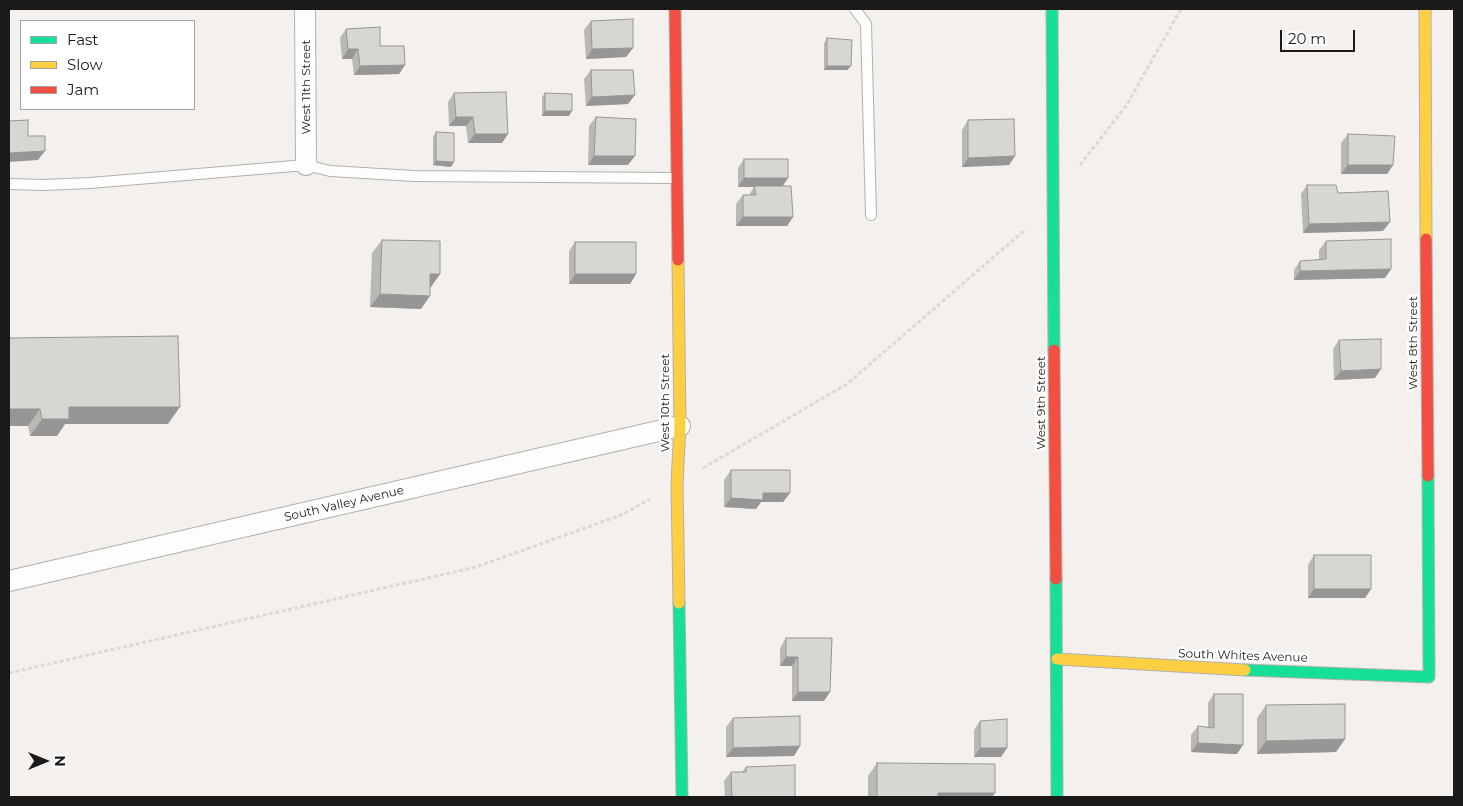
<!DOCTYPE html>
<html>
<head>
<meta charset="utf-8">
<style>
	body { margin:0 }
	#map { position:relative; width:1463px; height:806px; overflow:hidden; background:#f3f0ed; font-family:Montserrat,sans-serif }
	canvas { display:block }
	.frame { position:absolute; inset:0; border:10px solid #1c1a18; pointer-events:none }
	.legend { position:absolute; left:20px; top:20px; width:175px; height:90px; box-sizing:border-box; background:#fff; border:1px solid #a4a3a3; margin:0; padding:6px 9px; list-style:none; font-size:15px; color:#1c1a18 }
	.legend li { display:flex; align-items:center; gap:10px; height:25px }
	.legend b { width:25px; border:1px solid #a4a3a3 }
	.north { position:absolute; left:20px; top:736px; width:50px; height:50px; -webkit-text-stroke:4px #fff; paint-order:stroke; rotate:90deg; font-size:14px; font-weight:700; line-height:20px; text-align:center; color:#1c1a18 }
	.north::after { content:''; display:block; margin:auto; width:18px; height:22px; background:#1c1a18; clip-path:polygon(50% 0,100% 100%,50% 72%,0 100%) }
	.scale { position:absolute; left:1280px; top:30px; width:75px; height:22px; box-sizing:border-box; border:2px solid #1c1a18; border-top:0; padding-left:6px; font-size:15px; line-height:18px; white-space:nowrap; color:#1c1a18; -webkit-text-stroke:4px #fff; paint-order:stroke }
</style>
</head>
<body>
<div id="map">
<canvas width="1463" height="806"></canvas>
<div class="frame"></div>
<ul class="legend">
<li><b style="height:6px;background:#16e098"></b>Fast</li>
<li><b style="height:6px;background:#ffcf43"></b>Slow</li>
<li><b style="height:6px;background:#f24e42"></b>Jam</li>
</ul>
<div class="north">N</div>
<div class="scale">20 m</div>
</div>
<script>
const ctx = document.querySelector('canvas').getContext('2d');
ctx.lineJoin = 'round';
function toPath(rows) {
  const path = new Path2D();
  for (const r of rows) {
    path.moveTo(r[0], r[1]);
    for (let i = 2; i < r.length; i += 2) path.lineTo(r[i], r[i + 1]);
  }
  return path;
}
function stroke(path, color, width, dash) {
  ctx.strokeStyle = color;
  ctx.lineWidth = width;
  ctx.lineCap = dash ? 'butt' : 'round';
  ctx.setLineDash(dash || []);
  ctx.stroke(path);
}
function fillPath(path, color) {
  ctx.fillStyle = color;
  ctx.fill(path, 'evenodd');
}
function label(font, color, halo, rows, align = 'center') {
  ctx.font = font + ' Montserrat,sans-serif';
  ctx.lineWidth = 5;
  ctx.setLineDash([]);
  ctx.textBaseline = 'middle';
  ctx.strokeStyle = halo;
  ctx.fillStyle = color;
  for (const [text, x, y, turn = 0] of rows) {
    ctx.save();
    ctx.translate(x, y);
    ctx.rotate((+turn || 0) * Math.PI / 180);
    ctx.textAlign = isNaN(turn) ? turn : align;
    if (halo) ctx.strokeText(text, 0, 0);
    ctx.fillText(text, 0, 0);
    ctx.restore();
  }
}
const path = toPath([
	[1080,165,1126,106,1181,9],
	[703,468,847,384,1026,229],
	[9,673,476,567,624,514,650,499]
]);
const lane = toPath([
	[855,9,866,24,871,215],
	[9,184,43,185,90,183,306,165,330,171,414,176,675,178]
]);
const street = toPath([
	[305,9,306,165],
	[9,581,680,426]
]);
const fast = toPath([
	[1052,9,1054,350],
	[1056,579,1057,797],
	[679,603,682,797],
	[1245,670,1429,677,1428,476]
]);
const slow = toPath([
	[1425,9,1426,239],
	[678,260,680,426,677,483,679,603],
	[1057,659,1245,670]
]);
const jam = toPath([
	[675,9,678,260],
	[1426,239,1428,476],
	[1054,350,1056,579]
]);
const wall = toPath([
	[591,21,633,48,626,57,586,59,584,30],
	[346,29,380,46,405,65,399,74,354,75,352,59,342,59,340,38],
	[827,38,851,66,847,70,824,70,824,43],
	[591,70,628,104,586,106,584,79],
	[454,93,502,143,468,143,466,126,449,126,448,102],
	[545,93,569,116,542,116,542,97],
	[596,117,628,165,588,165,589,126],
	[968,120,1009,165,962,167,962,130],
	[436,132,451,167,433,165,433,137],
	[1348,134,1393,165,1387,174,1341,174,1341,143],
	[744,159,788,178,782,186,793,217,787,226,736,226,736,204,743,195,749,195,754,187,738,187,738,168],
	[1307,185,1338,193,1383,231,1303,233,1301,194],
	[382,240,440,274,430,287,421,309,370,307,372,253],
	[1326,241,1391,269,1385,278,1294,280,1294,270,1300,261,1319,260,1319,250],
	[575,242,636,274,630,284,569,284,569,251],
	[9,338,168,424,65,424,57,436,30,436,28,426,9,426],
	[1339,340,1375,378,1334,380,1333,349],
	[731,470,790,493,783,502,761,502,756,509,724,507,724,480],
	[1314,555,1371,589,1365,598,1308,598,1308,565],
	[786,638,832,638,824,701,792,701,792,666,780,666,780,648],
	[1214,694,1237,754,1191,752,1191,735,1198,726,1208,727,1208,703],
	[1266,705,1345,739,1336,752,1257,754,1257,718],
	[733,718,794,756,726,757,726,727],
	[980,721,1001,757,974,757,974,730],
	[877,763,992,797,868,797,868,776],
	[746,767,795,797,725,797,724,781,731,772,742,772]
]);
const shadedWall = toPath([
	[633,48,626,57,586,59,592,49],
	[348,49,358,49,352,59,342,59],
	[405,65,399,74,354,75,360,66],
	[827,66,851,66,847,70,824,70],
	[635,95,628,104,586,106,592,97],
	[545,111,572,111,569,116,542,116],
	[456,117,473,117,466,126,449,126],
	[475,134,508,134,502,143,468,143],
	[45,151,38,160,9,162,9,153],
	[594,156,635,156,628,165,588,165],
	[1015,156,1009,165,962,167,968,158],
	[436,161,454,162,451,167,433,165],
	[1348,165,1393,165,1387,174,1341,174],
	[744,178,788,178,782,187,738,187],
	[743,217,793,217,787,226,736,226],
	[1390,222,1383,231,1303,233,1309,224],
	[1391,269,1385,278,1294,280,1300,271],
	[430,274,440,274,431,287,421,287],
	[575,274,636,274,630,284,569,284],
	[380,294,430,296,421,309,370,307],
	[1381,369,1375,378,1334,380,1341,371],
	[69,407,180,407,168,424,65,424,57,436,30,436,42,419],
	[9,409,40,409,28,426,9,426],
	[763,493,790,493,783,502,761,502,756,509,724,507,731,498],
	[1314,589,1371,589,1365,598,1308,598],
	[786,657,798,657,792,666,780,666],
	[798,692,830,692,824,701,792,701],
	[1345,739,1336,752,1257,754,1266,741],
	[1198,743,1243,745,1237,754,1191,752],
	[800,746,794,756,726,757,733,748],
	[980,748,1007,748,1001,757,974,757],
	[938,793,995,793,992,797,935,797]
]);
const building = toPath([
	[633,19,633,48,592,49,591,21,633,19],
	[380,27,380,46,404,46,405,65,360,66,358,49,348,49,346,29,380,27],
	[827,38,852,40,851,66,827,66,827,38],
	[591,70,633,70,635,95,592,97,591,70],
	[506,92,508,134,475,134,473,117,456,117,454,93,506,92],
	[545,93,572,94,572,111,545,111,545,93],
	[596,117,636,119,635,156,594,156,596,117],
	[1014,119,1015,156,968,158,968,120,1014,119],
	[28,120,28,136,45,136,45,151,9,153,9,121,28,120],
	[436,132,454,133,454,162,436,161,436,132],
	[1348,134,1395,136,1393,165,1348,165,1348,134],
	[744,159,788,159,788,178,744,178,744,159],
	[1307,185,1336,185,1338,193,1388,191,1390,222,1309,224,1307,185],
	[754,186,791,186,793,217,743,217,743,195,756,195,754,186],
	[1391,239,1391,269,1300,271,1300,261,1326,259,1326,241,1391,239],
	[382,240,440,241,440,274,430,274,430,296,380,294,382,240],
	[575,242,636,242,636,274,575,274,575,242],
	[178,336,180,407,69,407,69,419,42,419,40,409,9,409,9,338,178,336],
	[1381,339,1381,369,1341,371,1339,340,1381,339],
	[731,470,790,470,790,493,763,493,763,500,731,498,731,470],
	[1314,555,1371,555,1371,589,1314,589,1314,555],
	[786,638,832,638,830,692,798,692,798,657,786,657,786,638],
	[1214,694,1243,694,1243,745,1198,743,1198,726,1214,728,1214,694],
	[1345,704,1345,739,1266,741,1266,705,1345,704],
	[800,716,800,746,733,748,733,718,800,716],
	[1007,719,1007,748,980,748,980,721,1007,719],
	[877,763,995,764,995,793,938,793,938,797,877,797,877,763],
	[795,765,795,797,732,797,731,772,746,772,746,767,795,765]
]);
const streetNames = [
	["West 11th Street",306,87,-90],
	["West 8th Street",1413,343,-90],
	["West 10th Street",665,403,-90],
	["West 9th Street",1041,403,-90],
	["South Valley Avenue",344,504,-13],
	["South Whites Avenue",1243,656,2]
];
stroke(lane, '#b2b0ae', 12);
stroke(street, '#b2b0ae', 22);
stroke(fast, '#b2b0ae', 13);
stroke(slow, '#b2b0ae', 13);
stroke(jam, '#b2b0ae', 13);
stroke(path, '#dad9d8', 3, [4, 2.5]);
stroke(lane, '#fdfdfc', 10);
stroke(street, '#fdfdfc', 20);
stroke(fast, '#16e098', 11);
stroke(slow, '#ffcf43', 11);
stroke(jam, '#f24e42', 11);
fillPath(wall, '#bab8b5');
fillPath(shadedWall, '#979694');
fillPath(building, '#d8d6d3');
stroke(building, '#979694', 1);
label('12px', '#1c1a18', '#fff', streetNames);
</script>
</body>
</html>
